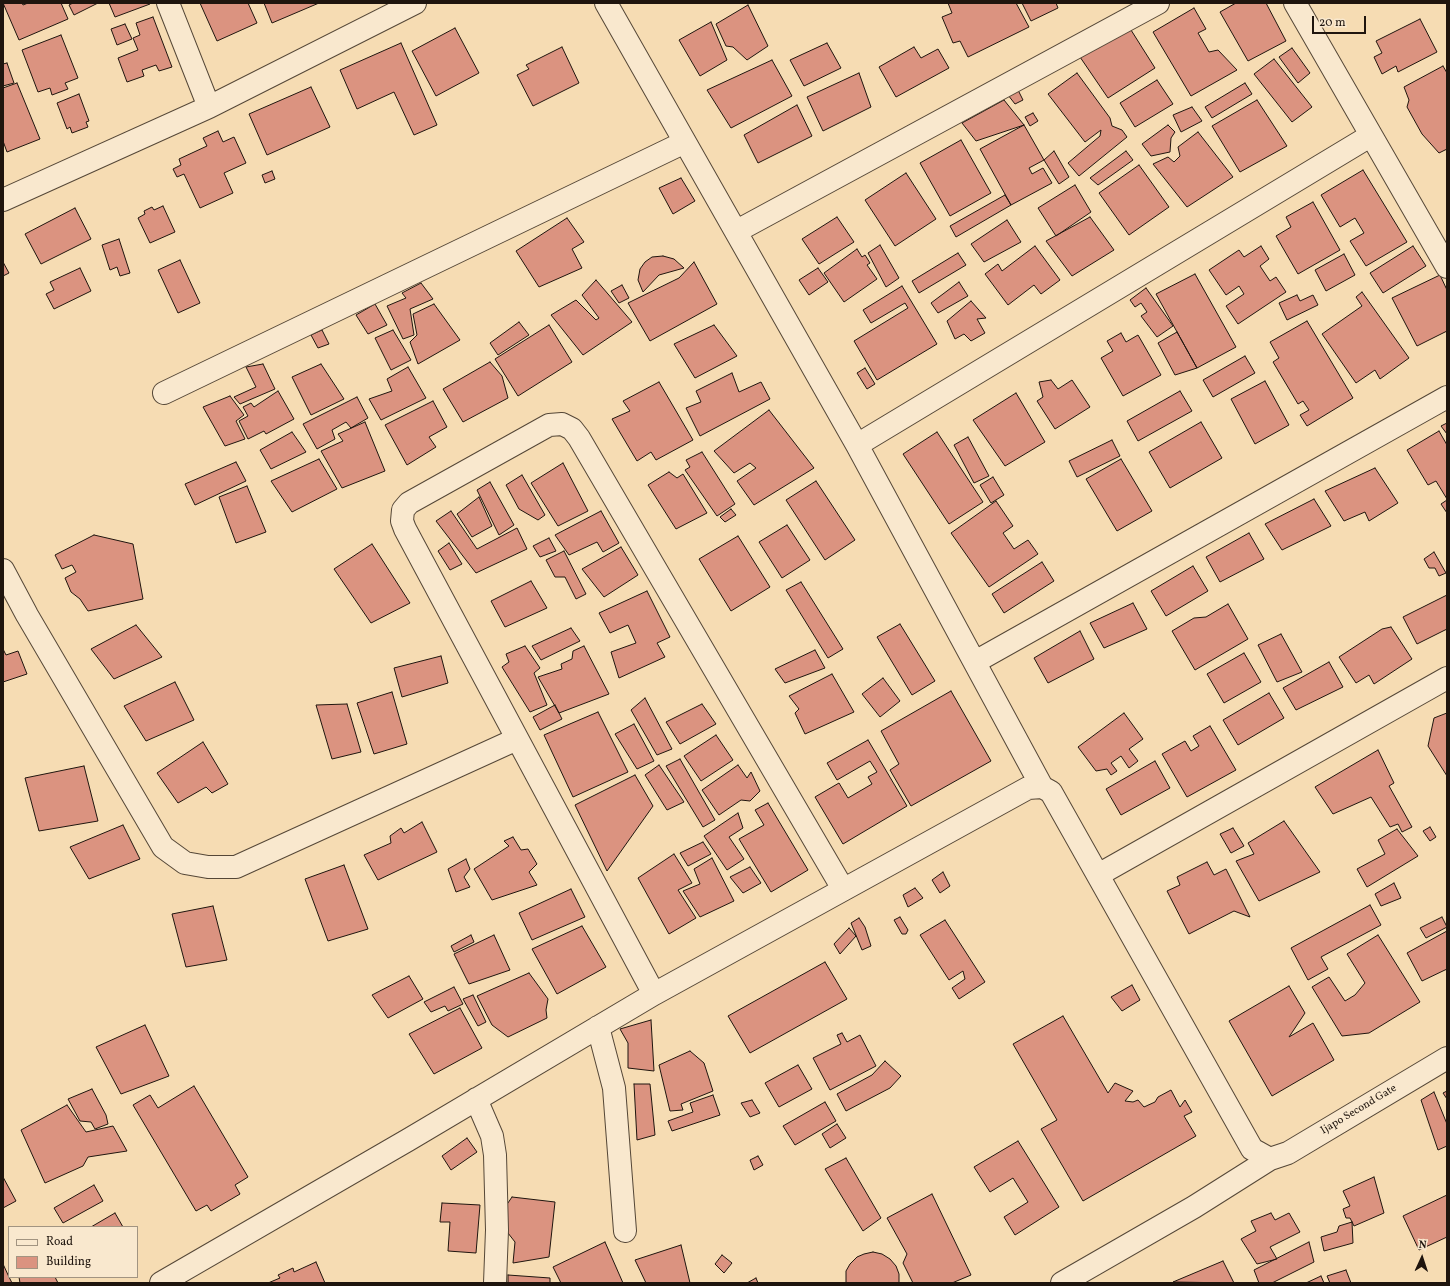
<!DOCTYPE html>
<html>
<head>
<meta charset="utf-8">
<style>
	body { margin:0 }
	#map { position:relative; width:1450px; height:1286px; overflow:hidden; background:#f6dcb3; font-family:Vollkorn,serif }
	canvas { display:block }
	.frame { position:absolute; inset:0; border:4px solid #1f150e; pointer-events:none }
	.legend { position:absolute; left:8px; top:1226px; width:130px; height:52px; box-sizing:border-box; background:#f9e8ce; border:1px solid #a29481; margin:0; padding:5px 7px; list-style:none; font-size:12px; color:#1f150e }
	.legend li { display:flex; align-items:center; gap:8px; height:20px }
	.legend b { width:20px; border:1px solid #a29481 }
	.north { position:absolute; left:1402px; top:1238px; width:40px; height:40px; -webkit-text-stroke:3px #f9e8ce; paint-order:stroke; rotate:3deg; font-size:11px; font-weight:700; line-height:16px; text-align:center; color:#1f150e }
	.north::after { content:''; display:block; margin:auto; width:14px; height:18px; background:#1f150e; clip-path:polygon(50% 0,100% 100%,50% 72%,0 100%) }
	.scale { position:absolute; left:1312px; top:16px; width:54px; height:18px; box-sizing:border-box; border:2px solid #1f150e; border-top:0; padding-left:5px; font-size:12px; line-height:14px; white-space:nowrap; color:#1f150e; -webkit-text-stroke:3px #f9e8ce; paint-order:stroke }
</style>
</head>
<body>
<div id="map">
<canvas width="1450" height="1286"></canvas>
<div class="frame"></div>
<ul class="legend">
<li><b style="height:5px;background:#f9e8ce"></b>Road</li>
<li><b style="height:11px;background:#db9380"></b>Building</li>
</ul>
<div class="north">N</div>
<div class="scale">20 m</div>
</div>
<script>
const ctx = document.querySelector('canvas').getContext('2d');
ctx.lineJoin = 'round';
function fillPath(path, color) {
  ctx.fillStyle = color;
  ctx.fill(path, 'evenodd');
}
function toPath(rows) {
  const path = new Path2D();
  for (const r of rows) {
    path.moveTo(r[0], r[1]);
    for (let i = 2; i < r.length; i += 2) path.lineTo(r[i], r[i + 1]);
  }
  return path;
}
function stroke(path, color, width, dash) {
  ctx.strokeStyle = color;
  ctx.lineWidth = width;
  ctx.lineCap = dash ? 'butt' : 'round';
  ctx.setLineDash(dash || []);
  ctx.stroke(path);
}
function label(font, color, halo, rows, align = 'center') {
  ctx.font = font + ' Vollkorn,serif';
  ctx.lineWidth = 3.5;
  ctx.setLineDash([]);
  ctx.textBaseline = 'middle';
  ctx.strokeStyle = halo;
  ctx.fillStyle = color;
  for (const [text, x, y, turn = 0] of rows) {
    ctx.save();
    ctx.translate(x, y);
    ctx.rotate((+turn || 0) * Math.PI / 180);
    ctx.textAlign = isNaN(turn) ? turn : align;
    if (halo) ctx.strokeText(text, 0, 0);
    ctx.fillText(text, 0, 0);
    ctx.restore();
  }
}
const building = toPath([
	[3,3,22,3,23,5,28,3,61,3,68,19,19,40,3,3],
	[73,3,98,3,74,15,69,5,73,3],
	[109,3,150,3,150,4,115,17,109,3],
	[200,3,248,3,257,23,217,41,200,3],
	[264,3,319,3,272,23,264,3],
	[948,3,1016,3,1029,27,968,57,960,41,953,43,942,17,952,13,948,3],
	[1022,3,1056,3,1058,8,1031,21,1022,3],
	[1236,3,1266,3,1286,41,1248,61,1220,12,1236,3],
	[748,5,768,46,747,60,733,47,726,46,716,24,748,5],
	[1194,8,1206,29,1198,33,1209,52,1218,50,1237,70,1191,96,1153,32,1194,8],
	[153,17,172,67,159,71,156,65,142,70,144,76,127,82,118,58,138,50,133,38,140,35,136,23,153,17],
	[1420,19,1437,52,1398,72,1396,66,1382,74,1374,57,1382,53,1376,41,1420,19],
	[711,22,727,60,700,76,679,40,711,22],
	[125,24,132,39,117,45,111,29,125,24],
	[455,28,479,73,436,96,412,51,455,28],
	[1131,30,1155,68,1108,98,1080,57,1131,30],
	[61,35,78,78,65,83,68,89,52,95,50,88,38,92,22,50,61,35],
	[401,43,437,125,414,135,394,92,357,109,340,70,401,43],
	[827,43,841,68,804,86,790,60,827,43],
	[562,47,579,83,533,106,517,75,529,69,526,65,562,47],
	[914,47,921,58,938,49,949,68,896,97,879,67,914,47],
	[1292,48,1310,73,1298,83,1279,57,1292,48],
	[1274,59,1312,107,1292,122,1254,74,1274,59],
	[772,60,792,96,731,128,707,90,772,60],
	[7,63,14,83,3,86,3,64,7,63],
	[1443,66,1447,73,1447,149,1439,153,1422,134,1407,107,1409,100,1404,87,1443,66],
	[859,73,871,107,823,131,807,97,859,73],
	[1077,73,1110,118,1112,126,1122,130,1127,137,1079,176,1068,163,1100,136,1101,130,1085,142,1048,94,1077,73],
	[1157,80,1173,104,1135,127,1120,103,1157,80],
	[17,83,40,139,7,152,3,141,3,88,17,83],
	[1245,83,1252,94,1212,118,1205,107,1245,83],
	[311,87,330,127,267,155,249,114,311,87],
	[1018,90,1023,100,1015,104,1008,95,1018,90],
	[79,94,89,121,86,122,88,127,72,133,70,127,67,129,57,103,79,94],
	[1004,100,1024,125,976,141,962,123,1004,100],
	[1257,100,1287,146,1240,172,1212,126,1257,100],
	[797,105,812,136,758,163,744,135,797,105],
	[1192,107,1202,121,1181,132,1173,115,1192,107],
	[1033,113,1038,121,1030,126,1025,117,1033,113],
	[1024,125,1044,160,1029,168,1032,174,1043,168,1052,183,1011,205,980,149,1024,125],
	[1168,125,1175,132,1171,138,1170,152,1151,156,1142,144,1168,125],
	[218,131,223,142,234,137,246,163,224,173,233,193,200,208,184,174,177,177,173,169,181,165,179,159,207,146,203,138,218,131],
	[1198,132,1233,177,1187,207,1153,164,1168,157,1174,162,1180,156,1178,147,1198,132],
	[961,140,991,193,950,216,920,163,961,140],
	[1054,151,1069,177,1059,184,1044,160,1054,151],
	[1126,151,1133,160,1098,185,1090,178,1126,151],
	[1139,165,1169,207,1129,235,1099,193,1139,165],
	[1363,170,1407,242,1366,266,1350,241,1364,233,1355,218,1340,227,1321,195,1363,170],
	[272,171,275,179,265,183,262,175,272,171],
	[906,173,936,219,895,246,865,200,906,173],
	[681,178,695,201,673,214,659,188,681,178],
	[1075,185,1091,212,1056,236,1038,208,1075,185],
	[1005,195,1011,205,956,237,950,226,1005,195],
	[1313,202,1340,250,1298,274,1276,236,1291,227,1286,217,1313,202],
	[163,206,175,232,150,243,138,218,145,214,144,211,152,207,154,210,163,206],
	[75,208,91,239,41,264,25,234,75,208],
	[837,217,854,242,819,264,802,239,837,217],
	[1090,217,1114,250,1072,276,1046,241,1090,217],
	[567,218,584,242,572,249,582,268,539,287,516,251,567,218],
	[1007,220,1021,242,984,262,971,244,1007,220],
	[119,239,130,273,120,276,117,267,110,270,102,245,119,239],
	[880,245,899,278,886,287,868,253,880,245],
	[1035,246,1060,280,1041,294,1034,285,1008,305,985,274,998,264,1002,271,1035,246],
	[1261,246,1269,259,1260,266,1270,281,1276,277,1286,292,1238,324,1226,306,1244,294,1239,286,1226,295,1209,270,1239,250,1244,257,1261,246],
	[1413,246,1426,266,1383,293,1370,273,1413,246],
	[857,249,862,257,865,255,870,263,867,265,877,279,844,302,824,273,857,249],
	[958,253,966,265,919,293,912,281,958,253],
	[1344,254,1355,275,1326,291,1315,270,1344,254],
	[663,256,674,259,684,268,659,275,643,292,638,280,640,269,645,262,652,257,663,256],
	[180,260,200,303,178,313,158,270,180,260],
	[3,262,9,273,3,276,3,262],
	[694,262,717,304,650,341,628,303,679,278,694,262],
	[80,268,91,291,54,309,46,294,54,290,50,282,80,268],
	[818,268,828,282,809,295,799,280,818,268],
	[1195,274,1236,347,1197,368,1156,294,1195,274],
	[1440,275,1447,290,1447,331,1417,346,1392,298,1440,275],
	[596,280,632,322,583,355,551,315,576,300,596,320,599,318,582,295,596,280],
	[959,282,968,296,938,313,931,303,959,282],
	[421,283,433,299,410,309,414,335,403,339,387,306,406,298,402,293,421,283],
	[622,285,629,298,619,303,611,291,622,285],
	[902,286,937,344,877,380,854,341,908,308,905,303,871,323,863,310,902,286],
	[1146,288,1173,326,1157,337,1141,316,1147,312,1141,303,1135,307,1130,300,1146,288],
	[1362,292,1409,358,1380,379,1375,370,1356,383,1322,334,1362,306,1356,297,1362,292],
	[1297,295,1300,301,1313,295,1318,305,1287,320,1279,303,1297,295],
	[971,301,986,318,977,319,985,333,971,341,964,334,955,339,947,321,971,301],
	[375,304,387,325,368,334,356,315,375,304],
	[434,304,460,340,418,364,410,342,417,335,413,314,434,304],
	[1307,321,1353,398,1307,426,1300,415,1309,410,1303,401,1298,404,1273,362,1279,358,1270,342,1307,321],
	[519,322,529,335,498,355,490,343,519,322],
	[549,325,572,362,518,396,495,359,549,325],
	[714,325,737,356,695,378,674,344,714,325],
	[322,330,329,344,318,348,311,335,322,330],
	[393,330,411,360,391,370,375,338,393,330],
	[1177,332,1197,368,1175,375,1158,343,1177,332],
	[1121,333,1126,342,1138,335,1161,375,1123,396,1101,358,1113,351,1107,341,1121,333],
	[1245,356,1255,373,1213,397,1203,380,1245,356],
	[490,362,502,376,508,398,463,422,443,389,490,362],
	[263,364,275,389,240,404,234,397,256,387,246,367,263,364],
	[321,364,344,399,311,415,292,377,321,364],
	[408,367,426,398,381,420,369,399,392,391,387,379,408,367],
	[865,368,875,384,867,389,857,373,865,368],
	[732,373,739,392,761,382,770,399,700,436,686,408,701,402,696,391,732,373],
	[1051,380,1058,389,1072,380,1090,407,1055,429,1037,401,1043,397,1039,382,1051,380],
	[1265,381,1289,425,1255,444,1231,399,1265,381],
	[659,382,693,440,656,460,651,452,637,461,612,419,630,411,623,401,659,382],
	[278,391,294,419,266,434,264,431,248,439,239,421,248,416,243,407,251,403,254,407,278,391],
	[1180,391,1192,411,1138,441,1127,421,1180,391],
	[1016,393,1045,442,1005,466,973,420,1016,393],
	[230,396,244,415,236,421,245,439,225,446,203,407,230,396],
	[357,397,368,418,351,428,346,422,332,430,335,439,317,449,303,424,357,397],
	[433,401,447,427,429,437,436,447,407,465,385,425,433,401],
	[769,410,814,468,754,505,737,481,756,468,750,463,734,473,714,451,769,410],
	[365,422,385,471,342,488,321,451,343,441,338,434,365,422],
	[1201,422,1222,458,1170,488,1149,452,1201,422],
	[1447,423,1447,434,1441,426,1447,423],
	[1439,431,1447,445,1447,499,1436,481,1428,485,1407,450,1439,431],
	[292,432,306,452,271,469,260,450,292,432],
	[937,432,983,502,949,524,903,454,937,432],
	[968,437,989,476,974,483,954,445,968,437],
	[1112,440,1120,456,1077,477,1069,461,1112,440],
	[702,452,735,504,717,516,685,470,690,467,686,460,702,452],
	[319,459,337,489,292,512,271,481,319,459],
	[1121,459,1152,511,1117,531,1086,479,1121,459],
	[236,462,246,481,195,505,185,484,236,462],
	[563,463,588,511,558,526,531,483,563,463],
	[1375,468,1398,503,1369,521,1365,512,1344,521,1325,491,1375,468],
	[669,472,677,478,683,474,707,513,676,529,648,485,669,472],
	[522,475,545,515,538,520,519,509,506,485,522,475],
	[993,477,1004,495,991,503,980,485,993,477],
	[816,481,855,540,825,560,786,500,816,481],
	[490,482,514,525,499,535,477,490,490,482],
	[247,486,266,532,236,543,219,497,247,486],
	[479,497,492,526,472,537,457,514,479,497],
	[1314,499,1331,526,1282,550,1265,524,1314,499],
	[1447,500,1447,513,1441,504,1447,500],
	[996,501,1013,526,1003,533,1014,549,1028,540,1038,554,989,587,951,533,996,501],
	[731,509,736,515,725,522,720,517,731,509],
	[451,511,477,549,517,528,527,549,476,573,436,521,451,511],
	[601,511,619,543,603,552,597,542,569,555,555,535,601,511],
	[787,525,810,560,782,578,759,542,787,525],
	[1249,533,1264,559,1220,582,1206,557,1249,533],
	[94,535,133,544,143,599,88,611,80,599,71,592,65,578,76,572,72,565,62,569,55,555,94,535],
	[738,536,770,587,731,611,699,559,738,536],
	[549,538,556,551,540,557,533,546,549,538],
	[449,543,462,564,450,570,438,551,449,543],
	[372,544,410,603,371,623,334,569,372,544],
	[621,547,638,575,604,597,582,569,621,547],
	[564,551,586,594,576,599,565,577,555,577,546,560,564,551],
	[1434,552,1446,573,1439,576,1435,568,1429,568,1424,559,1434,552],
	[1042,562,1054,581,1004,613,992,594,1042,562],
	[1193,566,1208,591,1166,616,1151,591,1193,566],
	[531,581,547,608,505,627,491,601,531,581],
	[801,582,843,649,828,658,786,590,801,582],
	[647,591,670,637,657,643,665,657,619,678,611,652,636,643,628,625,610,633,599,613,647,591],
	[1447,595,1447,629,1417,644,1403,617,1447,595],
	[1133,603,1147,629,1104,648,1090,623,1133,603],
	[1228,604,1248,639,1195,670,1172,631,1194,618,1206,617,1228,604],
	[900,624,935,681,912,695,877,637,900,624],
	[136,625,162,657,114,679,91,649,136,625],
	[1391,627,1412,659,1374,684,1369,675,1356,683,1339,657,1382,629,1391,627],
	[571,628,580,641,541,660,532,646,571,628],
	[1080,631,1094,659,1048,683,1034,658,1080,631],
	[1281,634,1302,672,1277,682,1258,645,1281,634],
	[525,646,540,668,534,673,547,705,530,712,502,667,509,662,506,654,525,646],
	[584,646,609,694,559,713,538,677,562,669,561,664,572,659,573,651,584,646],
	[3,649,6,655,18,651,27,674,3,682,3,649],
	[815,650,825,668,785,683,775,669,815,650],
	[1244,653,1261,682,1224,703,1207,674,1244,653],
	[441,656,448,683,402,697,394,668,441,656],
	[1329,662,1343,687,1296,710,1283,688,1329,662],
	[832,674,854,712,805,734,795,713,799,709,789,696,832,674],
	[883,678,900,701,880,717,862,694,883,678],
	[175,682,194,720,146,741,124,706,175,682],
	[951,691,991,761,911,806,890,770,899,764,881,731,951,691],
	[392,692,407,744,374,754,357,703,392,692],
	[1269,693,1284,718,1238,745,1223,720,1269,693],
	[645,698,672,749,657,755,631,710,645,698],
	[347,704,361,752,332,759,316,705,347,704],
	[702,704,716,724,680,744,666,722,702,704],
	[555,705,562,719,540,730,533,717,555,705],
	[598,712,628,772,573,797,544,735,598,712],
	[1124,713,1143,739,1129,749,1138,761,1129,768,1121,756,1111,763,1117,771,1111,775,1107,769,1096,771,1078,747,1124,713],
	[1447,713,1447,776,1428,746,1434,718,1447,713],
	[634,724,654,761,637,769,615,734,634,724],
	[1210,726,1236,770,1187,797,1162,754,1185,741,1191,751,1199,746,1193,736,1210,726],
	[716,735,733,760,701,781,684,756,716,735],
	[868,740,907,806,843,844,815,797,839,783,848,798,872,784,868,777,877,772,870,761,837,780,827,763,868,740],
	[203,742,228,784,212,793,206,787,178,803,157,773,203,742],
	[1378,750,1394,783,1389,786,1412,827,1402,832,1398,824,1390,827,1371,797,1333,814,1315,787,1378,750],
	[680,759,715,820,703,827,666,766,680,759],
	[1155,761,1170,788,1121,815,1106,789,1155,761],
	[659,765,684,802,667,810,645,775,659,765],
	[738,765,747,778,751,772,760,791,750,801,741,800,719,815,702,790,738,765],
	[84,766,98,821,39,831,25,778,84,766],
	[635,775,653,806,607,871,575,805,635,775],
	[768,803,808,870,771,892,739,839,764,825,755,810,768,803],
	[738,813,743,828,729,837,744,859,727,870,704,836,738,813],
	[1284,821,1320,872,1259,901,1236,861,1254,854,1248,843,1284,821],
	[422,822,437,852,378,880,364,855,391,843,390,836,401,828,404,833,422,822],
	[123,825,140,859,89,879,70,847,123,825],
	[1430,827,1436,837,1430,841,1423,831,1430,827],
	[1233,828,1244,846,1231,853,1220,834,1233,828],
	[1397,829,1418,856,1367,887,1357,869,1385,854,1378,840,1397,829],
	[513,837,521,850,528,849,537,864,529,872,537,885,492,900,474,869,509,846,504,841,513,837],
	[703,842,711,854,688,866,680,853,703,842],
	[674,854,692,883,678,890,696,918,669,934,638,878,674,854],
	[712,858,734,901,700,917,683,891,700,884,694,869,712,858],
	[466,859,470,869,464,877,470,887,456,892,448,869,466,859],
	[1207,862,1214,875,1226,869,1250,917,1234,911,1189,934,1167,891,1180,885,1177,877,1207,862],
	[344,865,368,929,328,941,305,879,344,865],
	[750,867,761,883,743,893,730,877,750,867],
	[943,872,950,886,940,893,932,880,943,872],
	[1394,883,1401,898,1381,906,1375,894,1394,883],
	[915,888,923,898,908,907,903,895,915,888],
	[571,889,585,917,532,940,519,913,571,889],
	[1370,905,1381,925,1321,957,1328,969,1308,980,1291,948,1370,905],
	[213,906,227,960,186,967,172,914,213,906],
	[900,917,908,930,906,934,902,934,894,920,900,917],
	[1442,917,1447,927,1426,938,1420,928,1442,917],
	[859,918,865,927,871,946,862,950,851,923,859,918],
	[945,920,985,982,959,999,952,988,965,979,963,971,949,980,920,935,945,920],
	[582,926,606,967,557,994,532,949,582,926],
	[849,928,856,936,840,954,834,944,849,928],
	[1447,931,1447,969,1422,981,1407,953,1447,931],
	[471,935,474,942,454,952,451,946,471,935],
	[494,935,510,970,469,984,454,954,494,935],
	[1378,935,1420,1002,1369,1033,1342,1036,1312,987,1329,977,1345,1001,1355,995,1365,983,1347,954,1378,935],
	[825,962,847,999,750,1053,728,1016,825,962],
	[529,973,548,999,546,1010,547,1018,508,1037,492,1025,477,996,529,973],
	[409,976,423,999,388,1018,372,995,409,976],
	[1132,985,1140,1000,1122,1011,1111,997,1132,985],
	[1289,986,1305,1013,1289,1037,1313,1023,1334,1060,1272,1096,1229,1021,1289,986],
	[454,987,463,1004,448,1011,445,1006,431,1012,424,1002,454,987],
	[473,995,486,1022,478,1026,463,999,473,995],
	[460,1008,482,1048,434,1074,409,1034,460,1008],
	[1063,1016,1108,1093,1115,1083,1133,1091,1125,1101,1133,1102,1138,1100,1144,1107,1155,1102,1158,1097,1171,1090,1180,1107,1185,1100,1192,1112,1184,1116,1196,1136,1083,1201,1041,1129,1057,1120,1013,1044,1063,1016],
	[651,1020,654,1071,628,1068,628,1043,620,1029,651,1020],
	[145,1025,169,1076,121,1094,96,1047,145,1025],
	[842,1033,847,1042,860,1035,876,1066,830,1090,813,1058,841,1044,837,1035,842,1033],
	[690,1051,704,1063,713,1091,681,1104,683,1110,670,1111,659,1065,690,1051],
	[885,1061,901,1076,890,1088,846,1111,837,1094,872,1075,885,1061],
	[798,1065,812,1089,779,1107,765,1083,798,1065],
	[634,1084,650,1084,655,1135,637,1140,634,1084],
	[194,1086,248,1177,235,1185,240,1194,211,1211,207,1205,196,1211,133,1105,150,1095,158,1108,194,1086],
	[92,1089,106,1115,108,1124,95,1129,91,1122,80,1121,68,1099,92,1089],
	[1447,1091,1447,1099,1443,1093,1447,1091],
	[1434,1092,1447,1124,1447,1146,1438,1150,1421,1100,1434,1092],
	[713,1095,720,1115,672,1131,668,1121,693,1112,690,1103,713,1095],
	[752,1100,760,1113,750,1117,741,1103,752,1100],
	[825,1102,836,1121,795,1145,783,1126,825,1102],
	[67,1105,86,1132,113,1126,127,1151,88,1157,83,1166,45,1183,21,1130,67,1105],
	[837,1124,846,1138,830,1148,822,1134,837,1124],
	[467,1138,477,1152,451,1170,442,1156,467,1138],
	[1018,1141,1059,1207,1015,1235,1004,1217,1028,1202,1013,1178,990,1192,974,1167,1018,1141],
	[758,1156,763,1165,754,1170,750,1160,758,1156],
	[846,1158,881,1218,863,1231,825,1169,846,1158],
	[3,1177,16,1201,3,1208,3,1177],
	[1374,1177,1384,1213,1354,1226,1350,1218,1346,1218,1343,1209,1350,1206,1343,1191,1374,1177],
	[94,1185,103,1201,63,1223,54,1208,94,1185],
	[932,1194,971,1275,952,1283,913,1283,903,1263,907,1254,887,1218,932,1194],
	[1447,1195,1447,1237,1419,1250,1403,1216,1447,1195],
	[512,1197,555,1202,549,1257,513,1263,515,1242,497,1219,512,1197],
	[442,1203,480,1205,476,1253,448,1251,450,1222,440,1222,442,1203],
	[115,1213,123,1227,91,1227,115,1213],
	[1271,1213,1275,1220,1289,1213,1300,1232,1270,1247,1277,1259,1257,1264,1241,1239,1256,1231,1251,1221,1271,1213],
	[1352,1222,1353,1243,1324,1251,1321,1237,1337,1232,1339,1226,1352,1222],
	[605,1242,623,1283,561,1283,553,1267,605,1242],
	[1309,1242,1314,1262,1272,1283,1259,1283,1254,1270,1309,1242],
	[681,1245,690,1283,646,1283,635,1260,681,1245],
	[873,1252,882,1254,890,1259,896,1266,899,1274,899,1283,846,1283,846,1271,850,1264,857,1257,864,1254,873,1252],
	[722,1255,732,1263,724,1273,715,1264,722,1255],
	[1223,1261,1234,1283,1173,1282,1223,1261],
	[316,1262,325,1283,268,1283,280,1278,278,1275,293,1268,294,1272,316,1262],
	[3,1264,9,1277,12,1283,3,1283,3,1264],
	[1346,1270,1351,1283,1330,1283,1327,1276,1346,1270],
	[508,1275,550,1278,550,1283,508,1283,508,1275],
	[1321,1276,1324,1283,1306,1283,1321,1276],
	[19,1277,55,1277,58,1283,20,1283,19,1277],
	[756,1278,758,1283,747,1283,756,1278]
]);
const minor = toPath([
	[168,3,209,107],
	[606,3,857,445,1042,787],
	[1295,3,1447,267],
	[3,200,209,107,415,3],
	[737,231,1158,3],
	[164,393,685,142],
	[857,445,1370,136],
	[3,570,27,615,163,847,185,863,208,867,236,867,517,739],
	[975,662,1447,397],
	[1098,875,1447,678],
	[654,994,405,529,402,521,403,510,409,503,549,425,562,424,572,429,579,438,843,889],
	[598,1027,614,1088,625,1231],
	[476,1099,492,1136,495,1155,497,1230,495,1283],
	[161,1283,408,1140,654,994,1028,788,1042,787,1051,792,1252,1149,1270,1159],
	[1062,1283,1194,1207,1270,1159,1288,1153,1447,1058]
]);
const streetNames = [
	["Ijapo Second Gate",1359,1110,-31]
];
fillPath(building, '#db9380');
stroke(building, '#1f150e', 1);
stroke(minor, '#554737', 24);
stroke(minor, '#f9e8ce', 22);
label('11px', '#1f150e', '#f9e8ce', streetNames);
</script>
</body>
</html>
